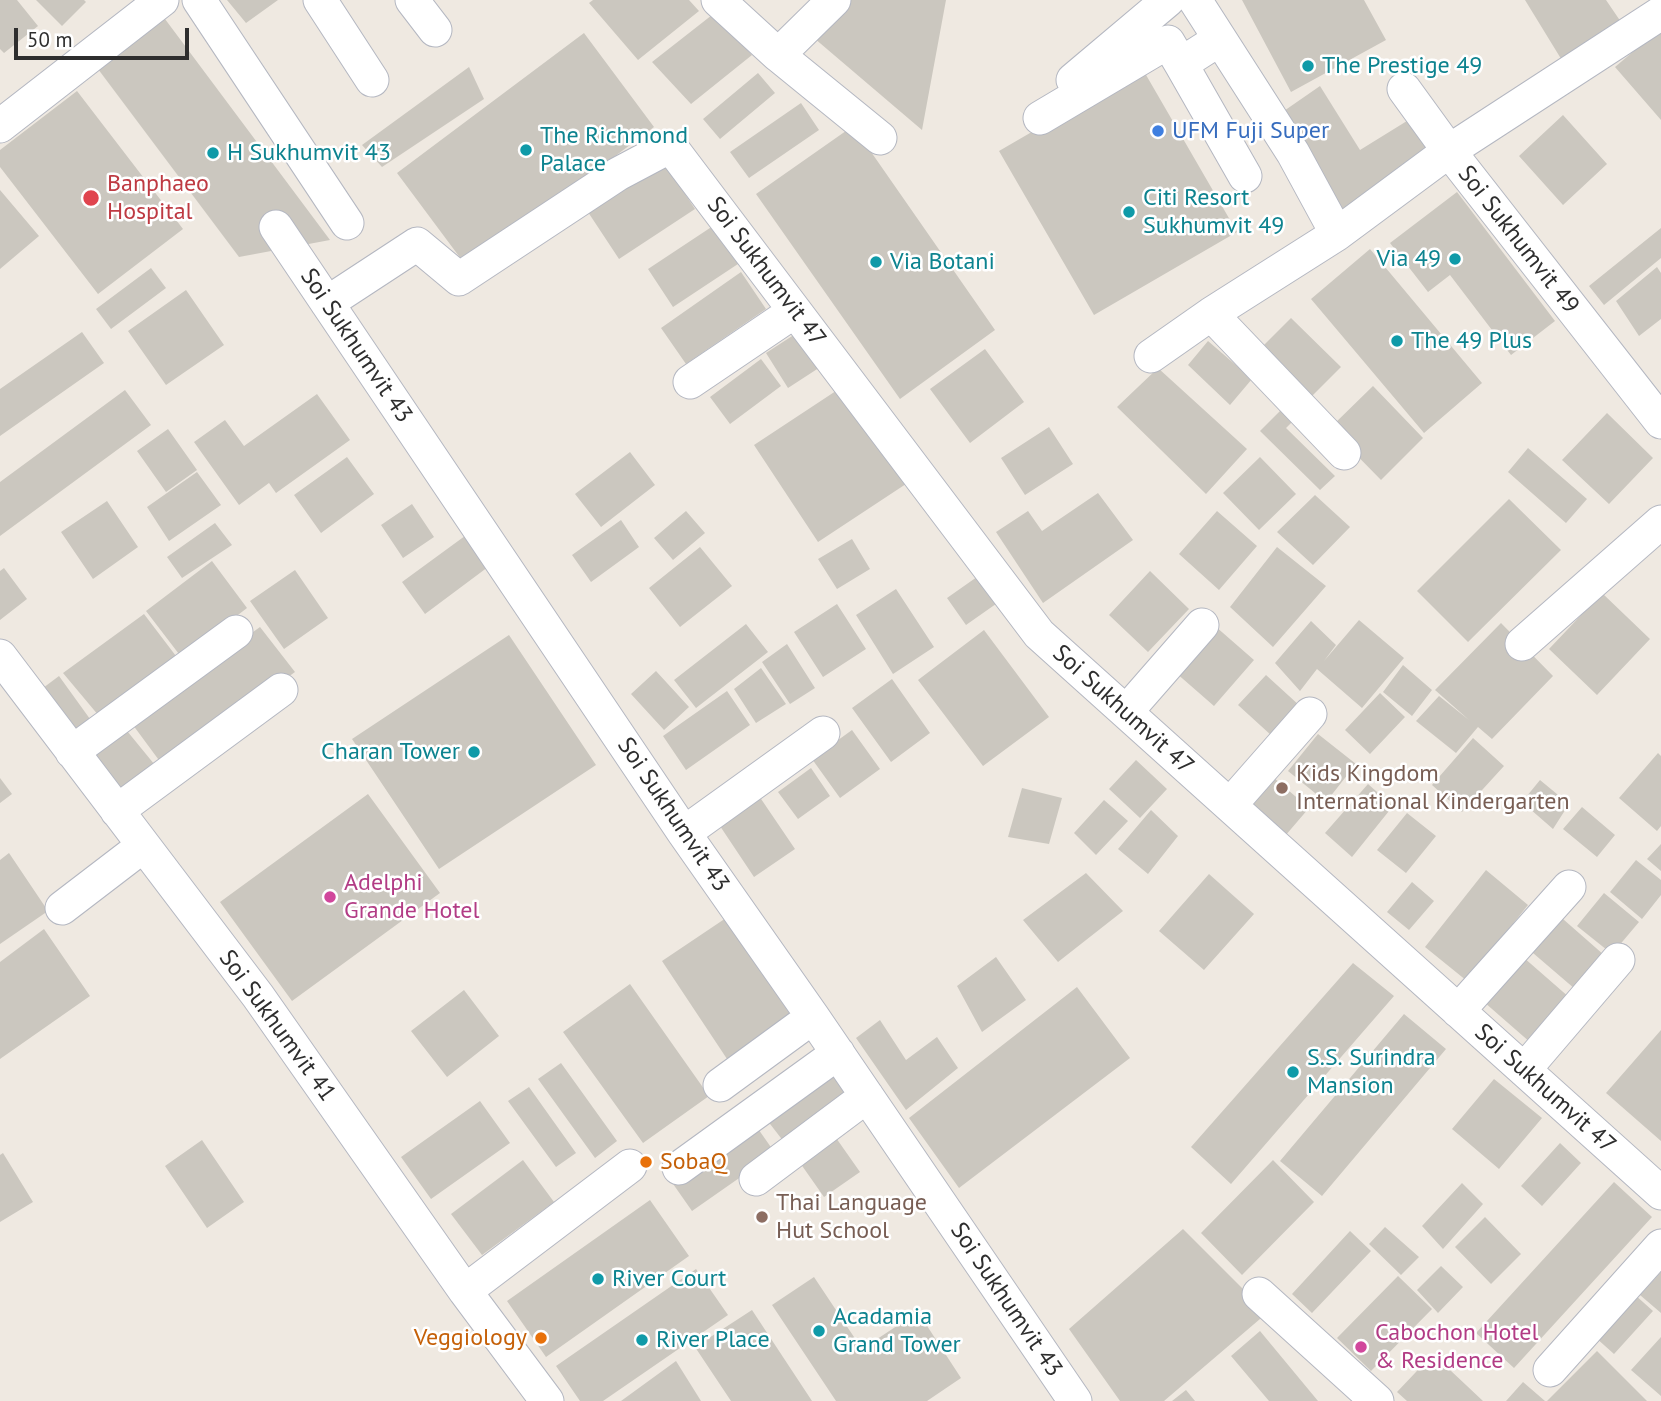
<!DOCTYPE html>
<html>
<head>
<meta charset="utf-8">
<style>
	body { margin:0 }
	#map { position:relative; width:1661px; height:1401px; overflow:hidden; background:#efe9e1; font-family:"PT Sans",sans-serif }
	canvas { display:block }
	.scale { position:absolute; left:14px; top:28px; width:175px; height:32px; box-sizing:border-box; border:4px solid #2e2e2e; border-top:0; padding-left:9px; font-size:21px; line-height:24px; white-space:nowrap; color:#2e2e2e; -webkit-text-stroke:5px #fff; paint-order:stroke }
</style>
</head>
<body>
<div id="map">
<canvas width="1661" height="1401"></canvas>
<div class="scale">50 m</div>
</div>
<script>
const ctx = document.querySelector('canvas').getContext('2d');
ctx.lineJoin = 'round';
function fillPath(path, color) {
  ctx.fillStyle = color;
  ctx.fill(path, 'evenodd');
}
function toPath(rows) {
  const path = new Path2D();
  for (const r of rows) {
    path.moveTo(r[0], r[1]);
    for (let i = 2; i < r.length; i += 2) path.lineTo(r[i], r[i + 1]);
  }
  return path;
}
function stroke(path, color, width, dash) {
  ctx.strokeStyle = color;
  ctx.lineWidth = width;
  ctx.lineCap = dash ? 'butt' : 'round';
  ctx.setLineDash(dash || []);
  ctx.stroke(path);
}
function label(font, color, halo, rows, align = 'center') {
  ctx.font = font + ' "PT Sans",sans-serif';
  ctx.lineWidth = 5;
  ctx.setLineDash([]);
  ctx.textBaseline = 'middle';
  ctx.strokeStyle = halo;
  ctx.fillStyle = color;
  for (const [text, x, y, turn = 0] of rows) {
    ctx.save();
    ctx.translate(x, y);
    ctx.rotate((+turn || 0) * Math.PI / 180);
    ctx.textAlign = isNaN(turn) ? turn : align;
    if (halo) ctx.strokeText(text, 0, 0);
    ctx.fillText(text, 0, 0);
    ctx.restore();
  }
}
const building = toPath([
	[0,0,17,0,38,26,4,53,0,49],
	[36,0,84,0,86,2,62,26],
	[227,0,278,0,246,23],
	[593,0,689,0,699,11,638,60,589,3],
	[850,0,946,0,922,130,814,38],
	[1242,0,1364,0,1386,40,1291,92],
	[1525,0,1606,0,1621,22,1563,62],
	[162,15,330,240,239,257,95,65],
	[712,15,752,55,691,104,652,62],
	[1661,28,1661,120,1615,67],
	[584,33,654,127,467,267,397,173],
	[469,67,484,99,382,167,362,145],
	[1142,68,1237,232,1094,315,999,151],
	[758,73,775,93,720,139,703,119],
	[1320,86,1360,150,1415,116,1433,155,1339,220,1281,113],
	[77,91,183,229,98,294,0,167,0,150],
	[801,103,819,130,749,178,730,152],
	[1563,115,1607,164,1563,205,1519,156],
	[853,126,995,330,900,399,756,194],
	[662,159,695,209,619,259,586,209],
	[0,190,39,236,0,269],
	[1457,192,1555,321,1511,355,1450,275,1428,292,1390,243],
	[719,222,744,260,673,307,648,269],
	[1661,228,1661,258,1604,305,1589,286],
	[1370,249,1482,383,1424,433,1311,299],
	[1657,267,1661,273,1661,319,1639,336,1616,301],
	[151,268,166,288,111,329,96,309],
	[741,272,766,309,686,364,661,328],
	[186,290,224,345,166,385,128,331],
	[1291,318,1341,367,1307,401,1257,352],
	[806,327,828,362,788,388,766,353],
	[82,332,104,363,0,436,0,389],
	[1208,341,1252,379,1230,405,1188,365],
	[985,349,1024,402,970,443,930,389],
	[761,359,781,386,730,424,710,397],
	[1158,368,1247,449,1206,494,1117,407],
	[848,383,912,480,818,542,754,445],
	[1373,386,1423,438,1381,480,1330,428],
	[125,390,151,425,0,536,0,482],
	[317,394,350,440,276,493,269,483,239,505,194,442,225,420,244,446],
	[1285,406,1297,417,1286,428,1335,476,1320,490,1260,431],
	[1607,413,1653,458,1609,504,1562,460],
	[1049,427,1073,464,1025,495,1001,458],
	[168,429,197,470,166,492,137,451],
	[1528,448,1587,499,1566,523,1508,472],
	[630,452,655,485,601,527,575,494],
	[347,457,374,494,321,533,294,495],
	[1260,457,1296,494,1259,530,1223,493],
	[197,472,221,505,169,541,147,507],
	[1098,493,1133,540,1043,603,996,532,1028,511,1042,531],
	[1315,495,1350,527,1313,565,1277,532],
	[1509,499,1561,550,1468,642,1417,591],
	[107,501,138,547,93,579,61,532],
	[412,504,434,537,403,558,381,525],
	[686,511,705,533,673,560,654,538],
	[1217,511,1257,546,1219,590,1179,554],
	[621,520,639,547,591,582,572,555],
	[215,523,232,545,182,578,167,557],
	[469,533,492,564,425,614,402,582],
	[852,539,870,569,837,589,818,559],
	[700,547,732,586,680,627,649,588],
	[1277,547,1326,586,1273,647,1230,607],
	[212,561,247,608,182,658,146,611],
	[4,568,27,599,0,620,0,571],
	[295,570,328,618,284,649,250,601],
	[1150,571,1189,609,1148,652,1109,615],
	[984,572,1003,599,966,625,947,598],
	[896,589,934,647,893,674,856,615],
	[1602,593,1650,639,1597,695,1549,649],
	[837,604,866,649,823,677,794,632],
	[144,614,179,660,99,716,63,673],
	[1359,620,1404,658,1362,708,1317,669,1300,691,1275,663,1311,621,1336,645,1324,661],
	[1501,623,1553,676,1492,739,1478,727,1456,753,1416,721,1439,696,1469,720,1435,690],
	[746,624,768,652,696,708,674,680],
	[1215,626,1254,660,1214,706,1175,672],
	[260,627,295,672,164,767,130,721],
	[984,630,1049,717,983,766,918,680],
	[509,635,596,765,439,869,352,739],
	[787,644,815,688,790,704,762,662],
	[1403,665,1432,690,1412,716,1383,692],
	[761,668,786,704,756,723,734,689],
	[656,671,689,707,664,730,631,694],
	[1266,675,1300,706,1272,736,1238,705],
	[59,676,90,719,74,731,43,688],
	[892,679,930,733,891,762,852,708],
	[727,691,750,725,686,770,663,736],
	[1380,693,1405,717,1370,754,1345,730],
	[123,726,159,770,126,798,90,754],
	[852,730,880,769,840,798,812,759],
	[1318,734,1356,764,1326,802,1288,771],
	[1473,738,1504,766,1462,812,1432,785],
	[1658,753,1661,756,1661,826,1657,831,1619,798],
	[1136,760,1167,789,1140,818,1109,789],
	[811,768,830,796,798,819,778,792],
	[0,778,12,794,0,803],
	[1274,778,1309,808,1285,836,1252,805],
	[1540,780,1569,804,1553,829,1522,802],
	[1368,784,1393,806,1352,857,1325,833],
	[1022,788,1062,798,1049,844,1008,837],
	[755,790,795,849,754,877,716,820],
	[368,794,440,893,292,1001,220,902],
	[1104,800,1128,821,1096,855,1074,833],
	[1582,807,1615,835,1597,857,1563,829],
	[1151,810,1178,836,1148,874,1118,849],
	[1407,813,1436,836,1406,873,1377,850],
	[1661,844,1661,871,1647,859],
	[9,853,48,911,0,944,0,860],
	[1636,860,1661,880,1661,895,1642,919,1610,892],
	[1486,870,1528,905,1467,981,1425,947],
	[1086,873,1123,911,1058,962,1023,920],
	[1209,874,1254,914,1204,970,1159,931],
	[1412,882,1434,901,1409,930,1387,912],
	[1604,893,1639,922,1612,954,1577,926],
	[1555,912,1604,955,1575,989,1526,947],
	[726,918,798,1026,733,1068,662,961],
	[44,929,90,996,0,1059,0,962],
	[996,957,1026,1000,982,1032,957,986],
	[1523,957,1570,998,1531,1043,1484,1002],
	[1353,963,1394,996,1231,1184,1191,1147],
	[630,984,709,1096,643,1143,563,1032],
	[1077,987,1130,1058,959,1188,909,1118],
	[464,990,499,1036,447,1077,411,1031],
	[1404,1014,1446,1049,1322,1196,1280,1161],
	[880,1020,906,1060,937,1037,958,1068,906,1110,856,1038],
	[1661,1030,1661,1141,1606,1093],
	[561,1063,617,1141,595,1158,538,1079],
	[839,1067,855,1089,784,1142,767,1120],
	[1494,1079,1542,1118,1499,1169,1452,1129],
	[529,1087,576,1153,556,1167,508,1101],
	[480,1101,510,1143,431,1199,401,1157],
	[754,1123,775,1153,692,1211,671,1181],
	[834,1135,860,1172,824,1197,798,1160],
	[202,1140,244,1202,207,1228,165,1166],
	[1560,1143,1581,1163,1542,1206,1521,1186],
	[3,1153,33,1202,0,1222,0,1155],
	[523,1160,554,1202,482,1255,451,1214],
	[1273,1160,1314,1202,1242,1275,1201,1233],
	[1614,1182,1652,1217,1514,1368,1476,1333],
	[1462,1183,1483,1204,1443,1249,1422,1226],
	[650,1200,689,1256,546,1357,507,1301],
	[1485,1217,1521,1254,1491,1284,1455,1247],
	[1385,1227,1419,1257,1401,1275,1369,1244],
	[1183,1229,1267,1313,1164,1401,1120,1401,1069,1329],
	[1350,1231,1371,1251,1312,1313,1292,1294],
	[1441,1266,1463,1287,1438,1313,1417,1290],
	[696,1269,728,1315,603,1401,580,1401,556,1366],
	[1661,1272,1661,1313,1640,1295],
	[1398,1276,1432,1309,1371,1371,1337,1338],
	[814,1277,862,1349,918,1312,961,1378,927,1401,836,1401,772,1305],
	[1634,1294,1653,1311,1614,1354,1595,1337],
	[752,1310,812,1401,731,1401,695,1347],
	[1260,1331,1318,1401,1269,1401,1231,1356],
	[1661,1337,1661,1396,1631,1370],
	[1597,1351,1647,1401,1547,1401],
	[1433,1354,1483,1401,1407,1401,1397,1392],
	[676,1361,701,1401,621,1401],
	[1523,1382,1545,1401,1506,1401],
	[1186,1390,1195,1401,1172,1401]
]);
const minor = toPath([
	[199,0,347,223],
	[320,0,372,80],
	[412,0,435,30],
	[718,0,778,55,834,0],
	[1195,0,1293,153,1337,234],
	[1220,39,1181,64,1245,176],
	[778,55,880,138],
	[1073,80,1168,0],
	[1404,89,1449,151,1661,422],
	[1040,118,1168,42,1181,64],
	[0,126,162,0],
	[276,227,684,833,813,1017,1075,1401],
	[327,303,417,244,459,279,618,174,667,148,674,151,1039,634,1661,1193],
	[1211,314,1344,453],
	[1151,356,1211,314,1337,234,1449,151,1661,13],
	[690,382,795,311],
	[1522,644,1661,522],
	[0,656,258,996,465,1291,547,1401],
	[1126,712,1202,625],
	[72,752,236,632],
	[1230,805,1310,714],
	[117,811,281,690],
	[684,833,823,733],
	[62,908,143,846],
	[1458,1011,1569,887],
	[1524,1070,1618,960],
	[720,1085,813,1017],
	[679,1168,838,1053],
	[756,1179,867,1096],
	[465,1291,630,1166],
	[1259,1294,1377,1401],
	[1550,1370,1661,1246]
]);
const markers = [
	[1308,66,7,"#0f9aa8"],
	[1158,131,7,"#3f7fe0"],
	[526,150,7,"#0f9aa8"],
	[213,153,7,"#0f9aa8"],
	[91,198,9,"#e0444e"],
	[1129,212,7,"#0f9aa8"],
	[1455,259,7,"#0f9aa8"],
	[876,262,7,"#0f9aa8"],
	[1397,341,7,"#0f9aa8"],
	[474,752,7,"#0f9aa8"],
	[1282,788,7,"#8d6e63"],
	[330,897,7,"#d1479c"],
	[1293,1072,7,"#0f9aa8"],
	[646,1162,7,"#e8710a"],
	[762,1217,7,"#8d6e63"],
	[598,1279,7,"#0f9aa8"],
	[819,1331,7,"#0f9aa8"],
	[541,1338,7,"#e8710a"],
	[642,1340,7,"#0f9aa8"],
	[1361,1347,7,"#d1479c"]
];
const cultureNames = [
	["The Prestige 49",1322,66],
	["The Richmond",540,136],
	["Palace",540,164],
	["H Sukhumvit 43",227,153],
	["Citi Resort",1143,198],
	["Sukhumvit 49",1143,226],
	["Via 49",1441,259,"right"],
	["Via Botani",890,262],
	["The 49 Plus",1411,341],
	["Charan Tower",460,752,"right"],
	["S.S. Surindra",1307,1058],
	["Mansion",1307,1086],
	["River Court",612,1279],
	["Acadamia",833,1317],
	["Grand Tower",833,1345],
	["River Place",656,1340]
];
const shopNames = [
	["UFM Fuji Super",1172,131]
];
const healthNames = [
	["Banphaeo",107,184],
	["Hospital",107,212]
];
const streetNames = [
	["Soi Sukhumvit 49",1518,240,52],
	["Soi Sukhumvit 47",766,272,53],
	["Soi Sukhumvit 43",356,346,56],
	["Soi Sukhumvit 47",1123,710,42],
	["Soi Sukhumvit 43",673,815,56],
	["Soi Sukhumvit 41",277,1026,54],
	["Soi Sukhumvit 47",1545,1089,42],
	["Soi Sukhumvit 43",1006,1300,56]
];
const educationNames = [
	["Kids Kingdom",1296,774],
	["International Kindergarten",1296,802],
	["Thai Language",776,1203],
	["Hut School",776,1231]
];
const hotelNames = [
	["Adelphi",344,883],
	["Grande Hotel",344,911],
	["Cabochon Hotel",1375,1333],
	["& Residence",1375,1361]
];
const foodNames = [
	["SobaQ",660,1162],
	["Veggiology",527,1338,"right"]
];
fillPath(building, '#cbc7bf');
stroke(minor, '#b4b7c1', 35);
stroke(minor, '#fff', 33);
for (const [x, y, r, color] of markers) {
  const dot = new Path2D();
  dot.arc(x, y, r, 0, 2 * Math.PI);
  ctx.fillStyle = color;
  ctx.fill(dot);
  stroke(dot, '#fff', 2.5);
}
label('24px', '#0d838f', '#fff', cultureNames, 'left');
label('24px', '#366cbe', '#fff', shopNames, 'left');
label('24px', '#be3a42', '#fff', healthNames, 'left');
label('24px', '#2e2e2e', '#fff', streetNames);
label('24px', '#785e54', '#fff', educationNames, 'left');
label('24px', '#b23c85', '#fff', hotelNames, 'left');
label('24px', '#c56008', '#fff', foodNames, 'left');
</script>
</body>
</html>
